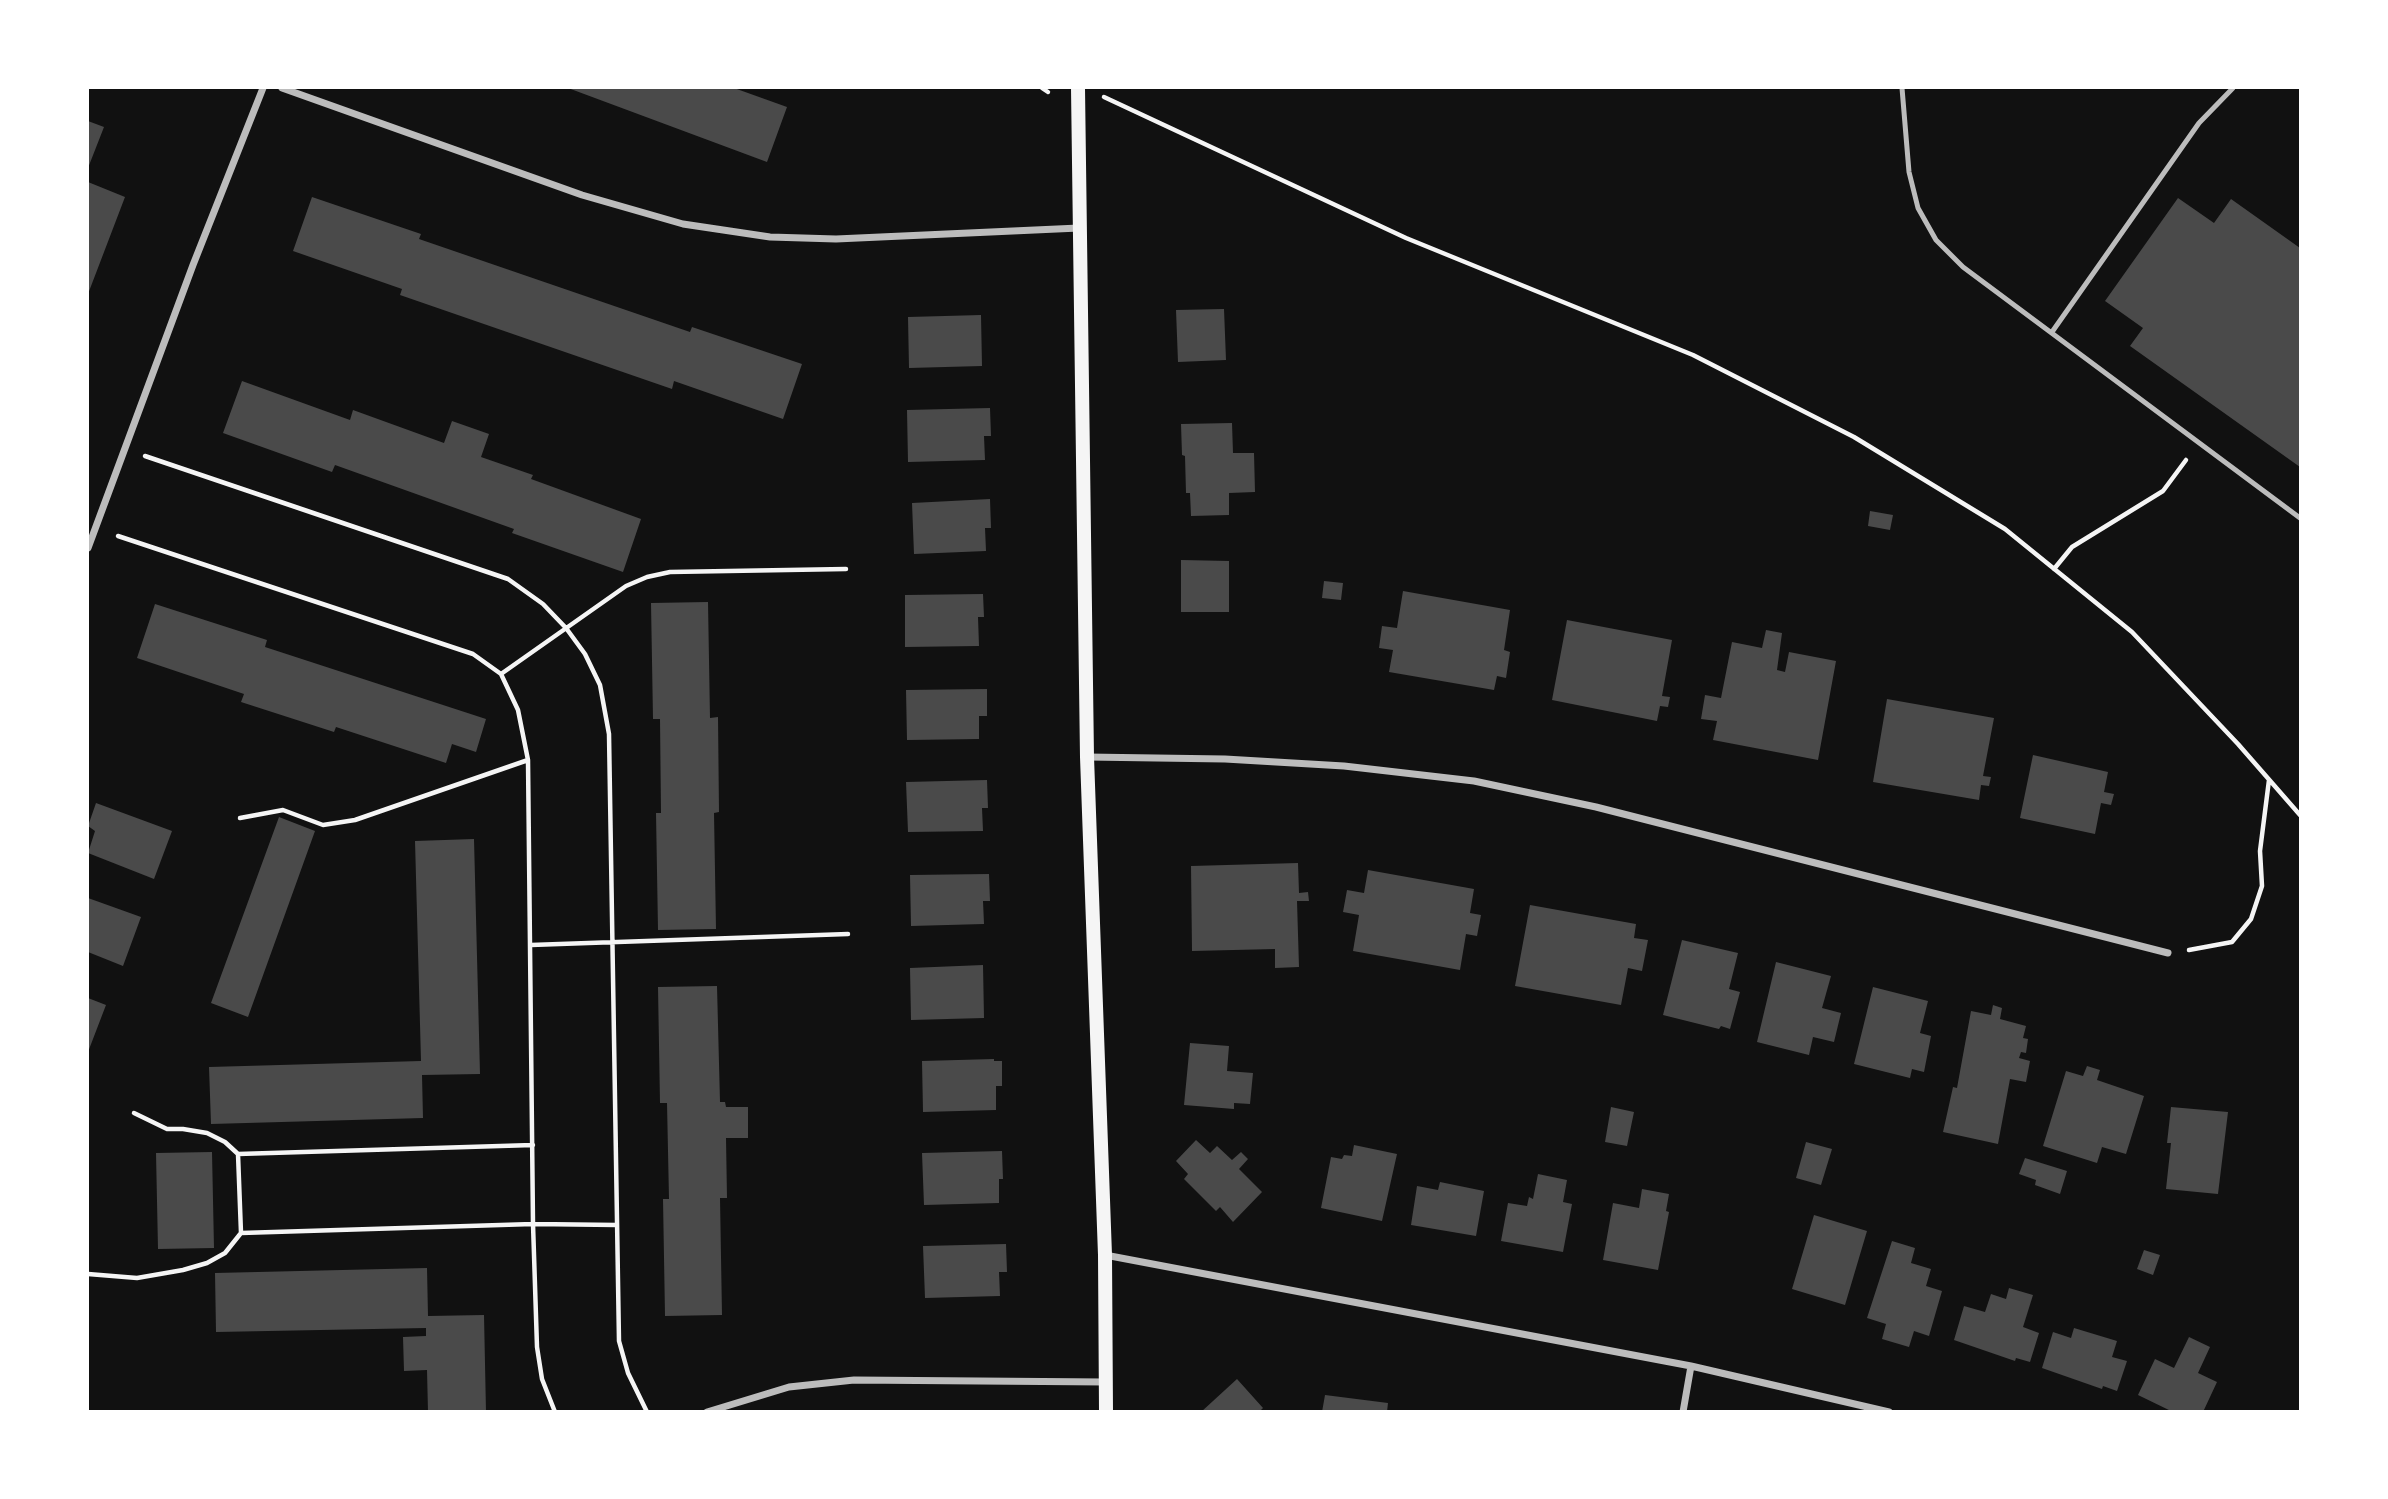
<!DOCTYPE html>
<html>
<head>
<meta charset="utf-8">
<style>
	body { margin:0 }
	#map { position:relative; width:2388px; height:1499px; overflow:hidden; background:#111; font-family:"Sofia Sans Condensed",sans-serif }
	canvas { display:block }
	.frame { position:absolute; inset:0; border:89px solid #fff; pointer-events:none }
</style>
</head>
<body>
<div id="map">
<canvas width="2388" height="1499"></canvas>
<div class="frame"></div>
</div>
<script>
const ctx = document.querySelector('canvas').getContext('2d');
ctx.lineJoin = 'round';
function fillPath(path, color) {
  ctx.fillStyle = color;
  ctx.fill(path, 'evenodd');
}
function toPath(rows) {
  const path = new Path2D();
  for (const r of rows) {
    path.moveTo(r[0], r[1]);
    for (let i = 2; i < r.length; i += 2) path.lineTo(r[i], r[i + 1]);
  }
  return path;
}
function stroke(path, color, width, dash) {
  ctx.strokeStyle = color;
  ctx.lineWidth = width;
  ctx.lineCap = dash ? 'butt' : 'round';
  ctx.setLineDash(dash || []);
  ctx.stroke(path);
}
const building = toPath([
	[568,88,734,88,787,107,767,162],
	[88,121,104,127,88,168],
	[88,182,125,197,88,294],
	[312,197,421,234,419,239,690,332,692,327,802,364,783,419,674,381,672,389,400,295,402,289,293,251],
	[2178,198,2214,223,2231,199,2300,248,2300,467,2130,346,2143,328,2105,301],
	[1224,309,1226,360,1178,362,1176,310],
	[981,315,982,366,909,368,908,317],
	[242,381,350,420,353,410,444,443,452,421,489,434,481,457,533,475,531,479,641,519,623,572,512,533,514,529,335,465,332,472,223,433],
	[990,408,991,436,984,436,985,460,908,462,907,410],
	[1232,423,1233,453,1254,453,1255,492,1229,493,1229,515,1191,516,1190,493,1186,493,1185,456,1182,455,1181,424],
	[990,499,991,528,985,528,986,551,914,554,912,503],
	[1870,511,1893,515,1890,530,1868,526],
	[1181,560,1229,561,1229,612,1181,612],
	[1324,581,1343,583,1341,600,1322,598],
	[1403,591,1510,610,1504,650,1510,652,1506,678,1497,676,1494,690,1389,672,1393,650,1379,648,1382,626,1397,628],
	[983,594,984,617,978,617,979,646,905,647,905,595],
	[708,602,710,718,718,717,719,812,714,813,716,929,658,930,656,813,661,813,660,719,653,719,651,603],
	[155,604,267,640,265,647,486,719,476,752,452,744,446,763,336,727,334,732,241,702,244,694,137,658],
	[1567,620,1672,640,1662,696,1670,697,1668,707,1660,706,1657,721,1552,700],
	[1766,630,1782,633,1777,670,1785,672,1789,652,1836,661,1818,760,1713,740,1717,721,1701,719,1705,695,1721,698,1732,642,1762,648],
	[987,689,987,716,979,716,979,739,907,740,906,690],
	[1887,699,1994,718,1983,776,1991,777,1989,786,1981,785,1979,800,1873,782],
	[2033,755,2108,772,2104,792,2114,794,2111,805,2101,803,2095,834,2020,818],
	[987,780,988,808,982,808,983,831,908,832,906,782],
	[96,803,172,831,154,879,88,853,95,831,88,826],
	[279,817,315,831,248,1017,211,1003],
	[474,839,480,1074,422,1075,423,1118,211,1124,209,1067,421,1061,415,841],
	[1298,863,1299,893,1308,892,1309,901,1297,901,1299,967,1275,968,1275,949,1192,951,1191,866],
	[1368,870,1474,889,1470,913,1481,915,1477,936,1466,934,1460,970,1353,951,1359,915,1343,912,1347,890,1364,893],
	[989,874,990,901,983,901,984,924,911,926,910,875],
	[88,898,141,917,123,966,88,952],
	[1530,905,1636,924,1634,938,1648,940,1642,971,1628,968,1621,1005,1515,986],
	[1682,940,1738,953,1729,989,1740,992,1730,1029,1721,1026,1719,1029,1663,1015],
	[1776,962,1831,976,1822,1008,1841,1013,1834,1042,1813,1037,1809,1055,1757,1042],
	[983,965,984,1018,911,1020,910,968],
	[717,986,720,1102,725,1102,726,1107,748,1107,748,1138,726,1138,727,1198,720,1198,722,1315,665,1316,663,1199,669,1199,667,1103,660,1103,658,987],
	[1873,987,1928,1001,1920,1033,1931,1036,1924,1072,1912,1069,1910,1078,1854,1064],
	[88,998,106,1005,88,1052],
	[1993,1005,2002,1008,2000,1019,2026,1026,2023,1038,2028,1039,2026,1053,2021,1052,2019,1058,2030,1061,2026,1082,2010,1079,1998,1144,1943,1132,1953,1087,1957,1088,1971,1011,1991,1015],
	[1190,1043,1229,1046,1227,1071,1253,1073,1250,1104,1234,1103,1234,1109,1184,1105],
	[994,1059,994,1061,1002,1061,1002,1086,996,1086,996,1110,923,1112,922,1061],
	[2087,1066,2100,1070,2097,1080,2144,1096,2126,1154,2102,1147,2097,1163,2043,1146,2066,1071,2083,1076],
	[1611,1107,1634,1112,1627,1146,1605,1142],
	[2171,1107,2228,1112,2218,1194,2166,1189,2171,1143,2167,1143],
	[1196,1140,1210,1153,1217,1146,1232,1160,1241,1152,1248,1159,1239,1169,1262,1192,1233,1222,1220,1207,1216,1211,1184,1179,1188,1174,1176,1161],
	[1806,1142,1832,1149,1821,1185,1796,1178],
	[1354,1145,1397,1154,1382,1221,1321,1208,1331,1157,1342,1159,1344,1155,1352,1156],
	[1002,1151,1003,1179,999,1179,999,1203,924,1205,922,1153],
	[212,1152,214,1248,158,1249,156,1153],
	[2025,1158,2067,1171,2060,1194,2035,1185,2036,1180,2019,1174],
	[1538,1174,1567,1180,1563,1202,1572,1204,1563,1252,1501,1241,1508,1203,1527,1206,1529,1197,1533,1199],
	[1440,1182,1484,1191,1476,1236,1411,1225,1417,1186,1438,1190],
	[1642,1189,1669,1194,1666,1211,1669,1212,1658,1270,1603,1260,1613,1203,1639,1208],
	[1814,1215,1867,1231,1845,1305,1792,1289],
	[1892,1241,1915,1248,1911,1263,1931,1269,1926,1286,1942,1291,1929,1336,1914,1331,1909,1347,1882,1339,1886,1324,1867,1318],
	[1006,1244,1007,1272,999,1272,1000,1296,925,1298,923,1246],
	[2144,1250,2160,1255,2153,1275,2137,1269],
	[427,1268,428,1316,484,1315,486,1412,428,1412,427,1370,404,1371,403,1337,426,1336,426,1328,216,1332,215,1273],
	[2009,1288,2033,1295,2023,1327,2039,1333,2030,1362,2016,1358,2015,1361,1954,1340,1964,1306,1985,1312,1991,1294,2006,1299],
	[2074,1328,2117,1341,2112,1357,2127,1361,2117,1391,2103,1386,2102,1389,2042,1368,2053,1332,2071,1338],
	[2189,1337,2210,1347,2198,1373,2217,1382,2203,1412,2173,1412,2138,1395,2155,1359,2174,1368],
	[1237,1379,1263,1408,1259,1412,1201,1412],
	[1325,1395,1388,1403,1387,1412,1322,1412]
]);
const path = toPath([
	[1042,88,1048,92],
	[1104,97,1406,238,1693,355,1854,437,2005,529,2132,632,2238,744,2300,815],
	[145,456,508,579,543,604,566,628,585,654,600,685,609,734,619,1341,628,1373,647,1412],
	[118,536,473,654,501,674,518,710,528,760,533,1224,537,1347,542,1379,555,1412],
	[2054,569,2072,547,2163,491,2186,460],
	[501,674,626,586,647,577,670,572,846,569],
	[240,818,283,810,323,825,355,820,528,760],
	[531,945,848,934],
	[2189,950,2232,942,2251,919,2262,886,2260,851,2269,780],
	[238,1154,533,1145],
	[241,1233,533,1224,617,1225],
	[88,1274,137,1278,183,1270,207,1263,225,1253,241,1233,238,1154,225,1142,207,1133,183,1129,167,1129,134,1113]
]);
const service = toPath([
	[1902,88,1909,172,1918,208,1936,240,1963,267,2300,518],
	[2052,332,2199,123,2233,88]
]);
const minor = toPath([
	[282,88,582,195,683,224,770,237,836,239,1079,228],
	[88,548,193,265,263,88],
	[1087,757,1225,759,1344,766,1474,781,1596,807,2168,953],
	[1105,1255,1691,1366,1889,1412],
	[707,1412,789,1387,854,1380,1105,1382],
	[1683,1412,1691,1366]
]);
const secondary = toPath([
	[1078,88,1087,757,1105,1255,1106,1412]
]);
fillPath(building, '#4a4a4a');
stroke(path, '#f5f5f5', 4.5);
stroke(service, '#bcbcbc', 5);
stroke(minor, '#bcbcbc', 7);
stroke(secondary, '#f5f5f5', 14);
</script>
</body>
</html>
